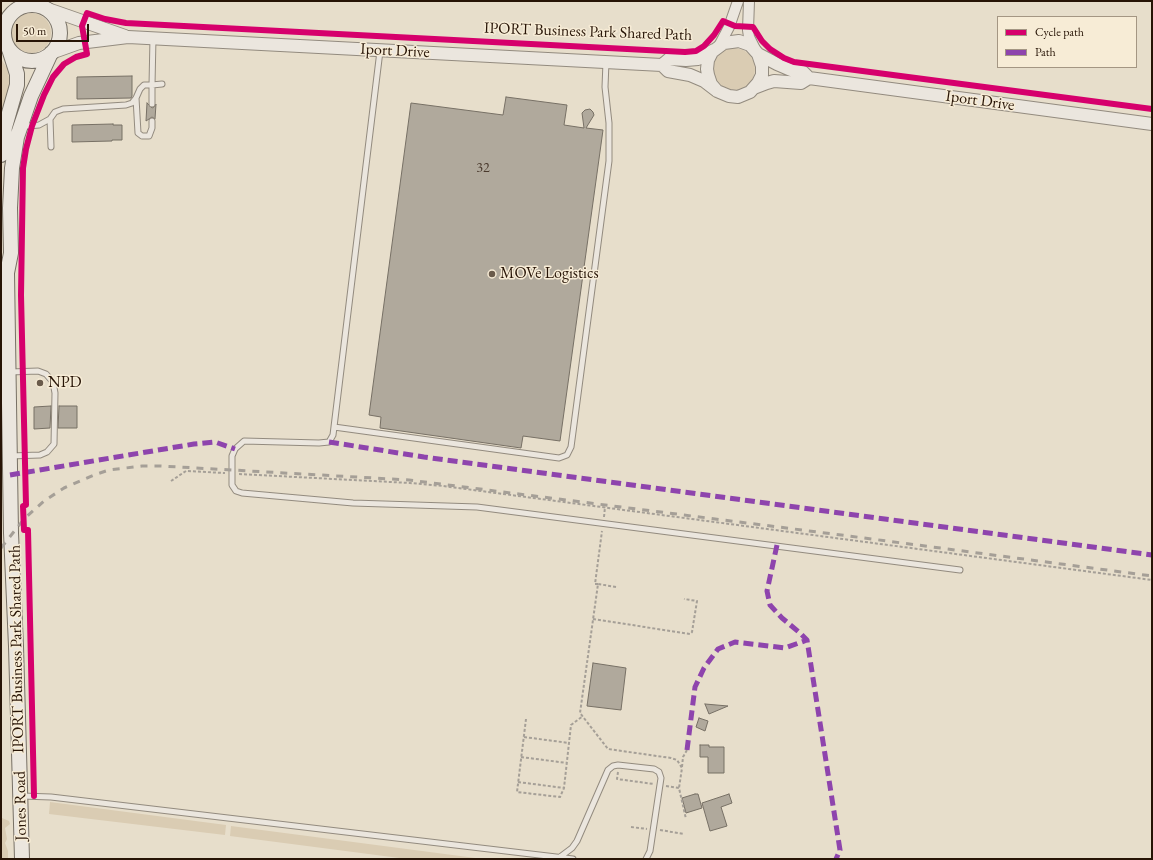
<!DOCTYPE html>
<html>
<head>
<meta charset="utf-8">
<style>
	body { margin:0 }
	#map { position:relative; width:1153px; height:860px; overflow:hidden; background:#e7decb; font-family:"EB Garamond",serif }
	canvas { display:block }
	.frame { position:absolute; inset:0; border:2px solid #271406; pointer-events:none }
	.legend { position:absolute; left:997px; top:16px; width:140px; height:52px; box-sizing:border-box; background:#f7ecd6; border:1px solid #a49683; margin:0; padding:5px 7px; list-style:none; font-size:12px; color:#271406 }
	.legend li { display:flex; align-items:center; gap:8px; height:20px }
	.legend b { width:20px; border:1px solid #a49683 }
	.scale { position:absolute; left:16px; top:24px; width:73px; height:18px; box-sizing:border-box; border:2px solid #271406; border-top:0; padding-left:5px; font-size:12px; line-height:14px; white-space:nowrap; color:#271406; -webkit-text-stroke:3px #f7ecd6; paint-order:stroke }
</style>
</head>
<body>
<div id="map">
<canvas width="1153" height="860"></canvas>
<div class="frame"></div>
<ul class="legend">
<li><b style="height:5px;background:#d6006c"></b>Cycle path</li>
<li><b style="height:5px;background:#8e44ad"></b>Path</li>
</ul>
<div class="scale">50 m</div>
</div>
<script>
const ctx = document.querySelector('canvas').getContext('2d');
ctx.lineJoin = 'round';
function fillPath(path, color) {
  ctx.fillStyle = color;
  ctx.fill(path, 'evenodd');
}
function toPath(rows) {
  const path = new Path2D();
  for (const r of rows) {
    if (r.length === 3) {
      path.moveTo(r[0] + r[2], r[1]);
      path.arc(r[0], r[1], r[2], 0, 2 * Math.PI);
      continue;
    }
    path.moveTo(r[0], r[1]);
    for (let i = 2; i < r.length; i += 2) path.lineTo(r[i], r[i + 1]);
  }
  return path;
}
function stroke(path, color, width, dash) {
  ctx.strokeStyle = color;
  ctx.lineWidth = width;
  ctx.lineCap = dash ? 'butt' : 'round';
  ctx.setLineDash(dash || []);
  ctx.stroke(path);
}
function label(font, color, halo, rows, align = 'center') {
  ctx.font = font + ' "EB Garamond",serif';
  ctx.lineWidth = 3;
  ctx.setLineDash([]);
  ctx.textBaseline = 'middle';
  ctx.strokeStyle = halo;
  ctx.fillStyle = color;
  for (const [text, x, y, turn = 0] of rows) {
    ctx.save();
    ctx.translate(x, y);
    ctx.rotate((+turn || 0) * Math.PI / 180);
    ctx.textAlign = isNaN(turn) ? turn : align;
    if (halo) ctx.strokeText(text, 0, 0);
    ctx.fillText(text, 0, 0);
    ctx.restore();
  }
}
const green = toPath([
	[31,33,20],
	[734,69,21],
	[1,59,7,68,9,77,9,86,1,123],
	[50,802,226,825,225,835,49,814],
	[2,818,9,821,10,824,5,828,7,839,5,843,8,851,8,859,1,859],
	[231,826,483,859,407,859,230,836]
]);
const building = toPath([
	[132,76,132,96,131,98,77,99,77,77,132,76],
	[506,97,567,105,564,125,584,128,582,113,585,110,590,109,593,112,594,115,586,128,603,130,560,441,523,436,521,448,380,428,381,417,369,415,411,103,503,115,506,97],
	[147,103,152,108,154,107,156,104,155,119,152,117,146,121,147,103],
	[113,124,113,125,122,125,122,140,112,140,112,141,72,142,72,125,113,124],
	[51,406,50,428,34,429,34,407,51,406],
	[59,406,77,406,77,428,58,428,59,406],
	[593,663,626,668,621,710,587,706,593,663],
	[705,704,728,706,709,714,705,704],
	[699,718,708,721,705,731,696,727,699,718],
	[700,745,709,745,709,747,724,747,724,773,708,773,708,757,700,757,700,745],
	[695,794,698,794,702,808,686,813,682,798,695,794],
	[729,794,732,803,721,807,727,826,710,831,702,803,729,794]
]);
const path = toPath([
	[239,474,410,483,443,486,1152,580],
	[171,481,186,471,225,473],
	[604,517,605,507],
	[598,584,595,584,602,531],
	[616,587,598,584,580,713,608,749,671,758,677,760,682,768,679,788],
	[593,619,690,634,692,632,697,601,684,599],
	[526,719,517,792,560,797,564,788,571,725,583,716],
	[524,737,569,743],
	[521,757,567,763],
	[682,767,683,757,687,750],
	[618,772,617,779,654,784],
	[518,782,564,788],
	[666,786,679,788,686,819],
	[631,827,647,829],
	[660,830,684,834]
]);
const service = toPath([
	[380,51,333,435,329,442,319,443,244,441,235,449,232,456,232,485,236,491,242,493,353,503,477,507,960,570],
	[136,98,138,133,142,136,149,136,152,128,152,121],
	[152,104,152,85,162,84],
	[50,119,51,147],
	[22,124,28,126,39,125,50,119,55,112,63,109,126,105,132,103,136,98,140,89,144,85,152,85,153,38],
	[10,372,38,371,46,374,53,382,55,393,54,444,47,452,40,455,10,456],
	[334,427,559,458,567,455,571,447,609,161,609,123,605,87,606,62],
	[22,796,51,797,573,859],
	[560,857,572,848,577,841,608,770,613,766,618,765,654,769,659,772,661,778,650,851,646,859]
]);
const minor = toPath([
	[749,1,748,30,749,37,755,49],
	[719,46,729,27,738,1]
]);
const tertiary = toPath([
	[45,8,125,36],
	[51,53,79,43,128,37,662,65,668,71,690,75,704,81,717,91],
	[758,54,762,66,762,75,758,83,750,92,738,97,729,96,717,91,711,84,708,75,707,69,708,60,712,52,724,43,739,41,750,45,758,54,777,64,791,70,803,72,809,78,1152,124],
	[662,65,669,59,686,60,698,59,714,50],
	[754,88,767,83,774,81,801,83,809,78]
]);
const secondary = toPath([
	[32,33,28],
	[1,155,5,127,17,85,17,74,9,49],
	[22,859,16,646,11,533,7,273,11,253,10,208,12,168,17,137,31,96,51,53]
]);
const rail = toPath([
	[1,548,24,519,44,501,64,488,94,475,109,470,142,466,161,466,409,480,849,536,1152,576]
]);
const quiet = toPath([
	[329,442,424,457,1152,555],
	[10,475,194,444,215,442,235,449],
	[777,545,767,591,770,605,782,618,800,633,807,640,840,850,836,859],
	[687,750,695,687,704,668,718,649,735,642,785,648,807,640]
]);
const cycleway = toPath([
	[34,796,28,530,24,530,23,506,26,505,21,295,23,168,26,149,32,126,44,95,53,77,64,64,76,57,87,54,82,26,87,13,105,19,126,23,685,52,696,51,704,46,714,35,723,21,735,26,753,27,762,41,770,49,784,58,794,62,1152,109]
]);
const markers = [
	[492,274,4,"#6a5b4b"],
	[40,383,4,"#6a5b4b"]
];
const numberNames = [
	["32",483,168]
];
const streetNames = [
	["IPORT Business Park Shared Path",588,32,2],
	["Iport Drive",395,51,3],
	["Iport Drive",980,101,8],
	["IPORT Business Park Shared Path",17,649,-91],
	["Jones Road",21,806,-91]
];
const poiNames = [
	["MOVe Logistics",500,274],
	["NPD",48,383]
];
fillPath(green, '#daccb3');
fillPath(building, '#b0a99c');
stroke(building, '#777065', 1);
stroke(service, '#938b7f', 7);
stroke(minor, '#938b7f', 12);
stroke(tertiary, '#938b7f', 14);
stroke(secondary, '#777065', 16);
stroke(path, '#a59f97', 2, [3, 2]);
stroke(service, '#ebe6de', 5);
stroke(minor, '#ebe6de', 10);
stroke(tertiary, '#ebe6de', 12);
stroke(secondary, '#ebe6de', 14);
stroke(rail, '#a59f97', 3, [7, 7]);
stroke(quiet, '#8e44ad', 5, [10, 5]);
stroke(cycleway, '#d6006c', 6);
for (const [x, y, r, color] of markers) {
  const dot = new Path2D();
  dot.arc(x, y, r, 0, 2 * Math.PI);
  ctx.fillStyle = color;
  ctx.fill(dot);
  stroke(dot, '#f7ecd6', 1.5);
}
label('14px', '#49392c', null, numberNames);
label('16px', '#271406', '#f7ecd6', streetNames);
label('16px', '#271406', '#f7ecd6', poiNames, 'left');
</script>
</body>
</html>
